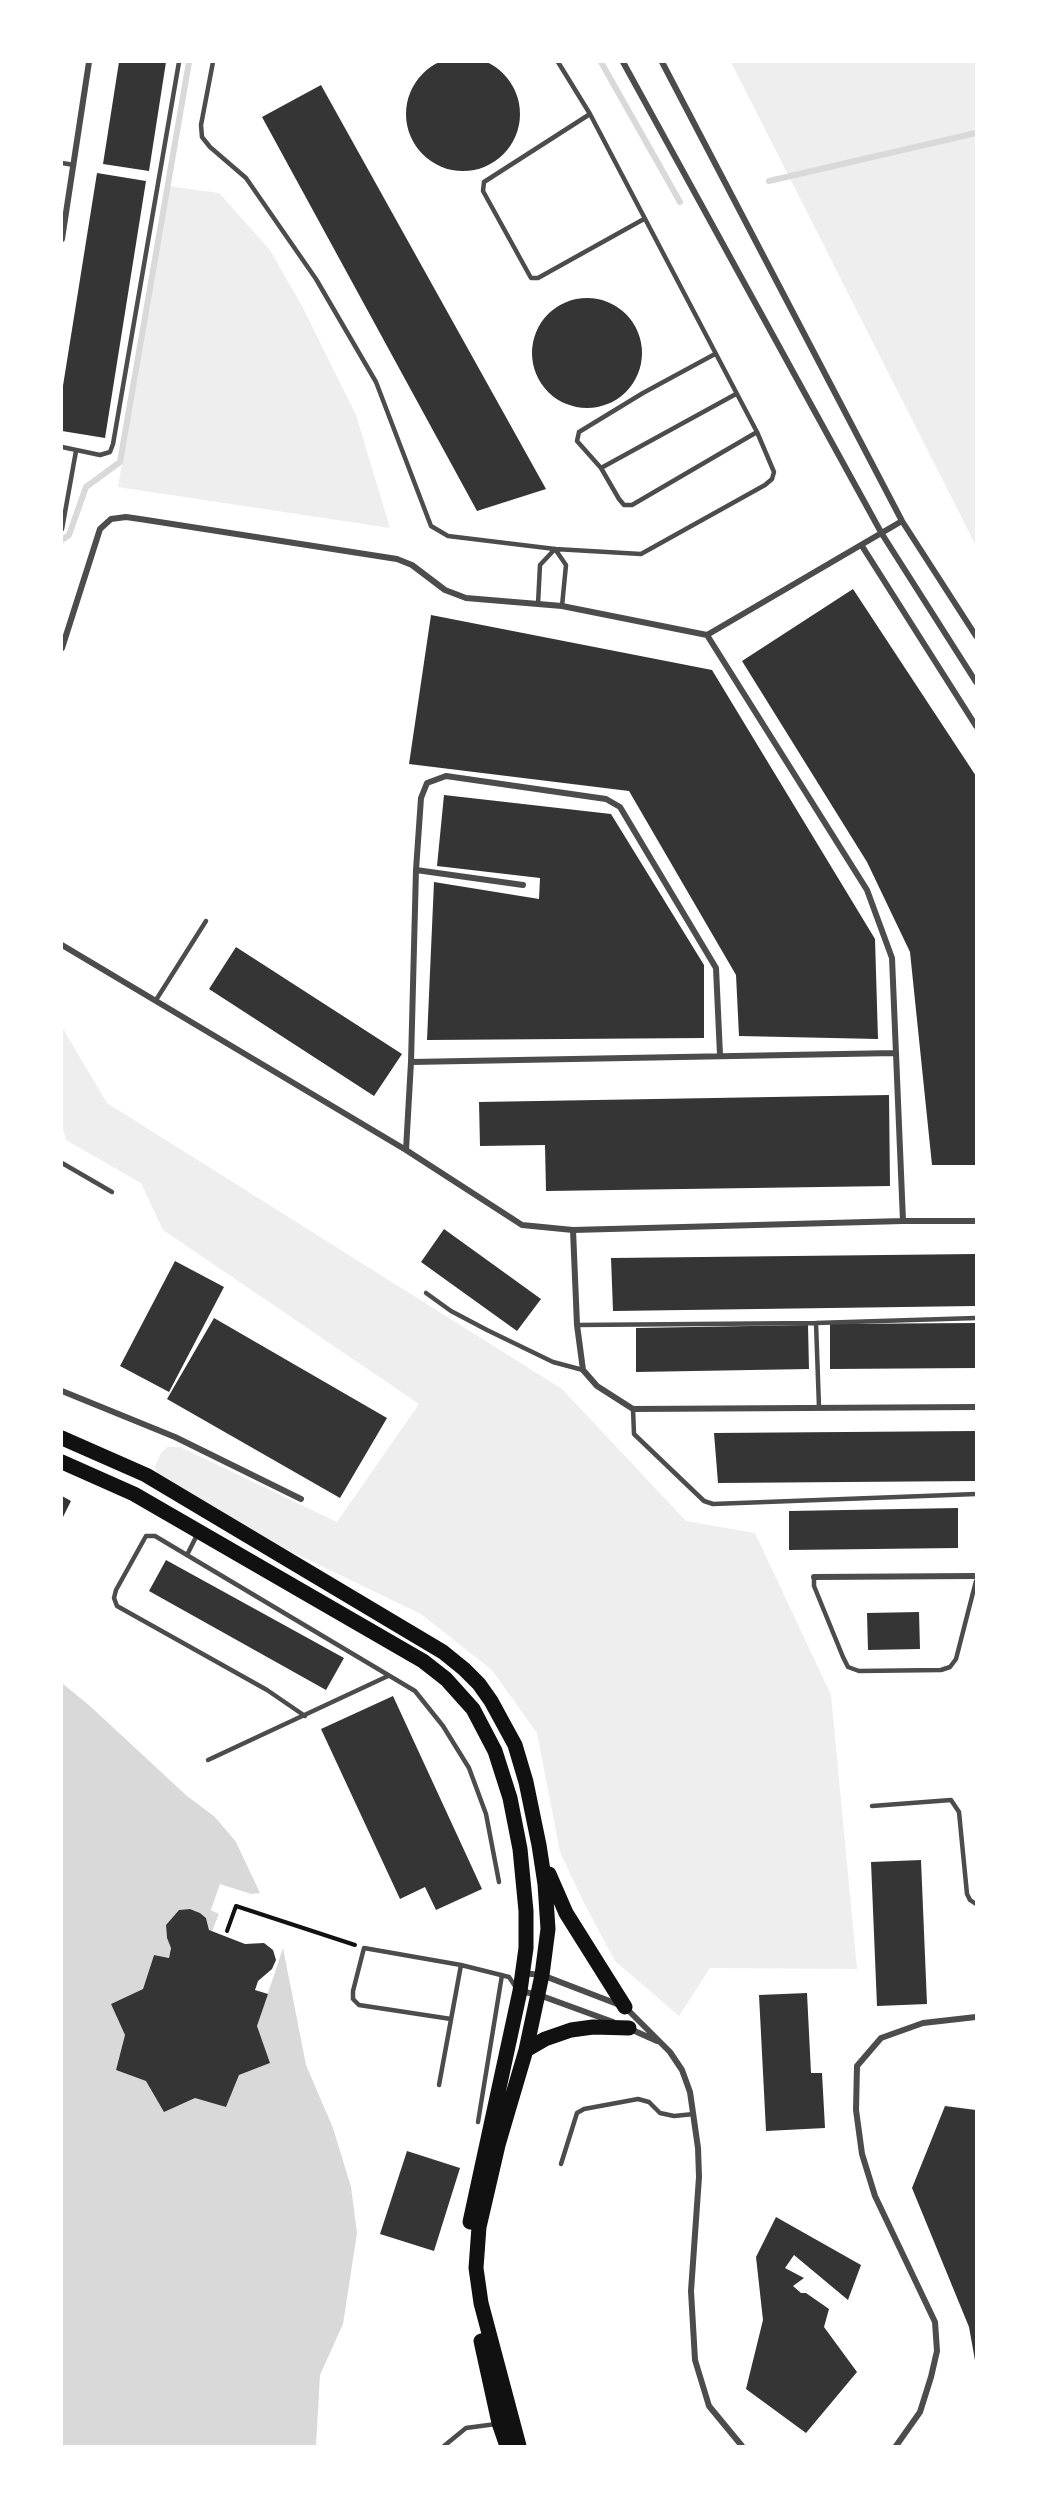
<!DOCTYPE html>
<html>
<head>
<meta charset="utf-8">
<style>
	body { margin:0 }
	#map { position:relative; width:1038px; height:2508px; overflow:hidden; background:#fff; font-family:Inter,sans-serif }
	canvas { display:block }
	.frame { position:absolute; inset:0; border:63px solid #fff; pointer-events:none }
</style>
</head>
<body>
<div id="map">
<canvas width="1038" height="2508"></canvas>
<div class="frame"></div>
</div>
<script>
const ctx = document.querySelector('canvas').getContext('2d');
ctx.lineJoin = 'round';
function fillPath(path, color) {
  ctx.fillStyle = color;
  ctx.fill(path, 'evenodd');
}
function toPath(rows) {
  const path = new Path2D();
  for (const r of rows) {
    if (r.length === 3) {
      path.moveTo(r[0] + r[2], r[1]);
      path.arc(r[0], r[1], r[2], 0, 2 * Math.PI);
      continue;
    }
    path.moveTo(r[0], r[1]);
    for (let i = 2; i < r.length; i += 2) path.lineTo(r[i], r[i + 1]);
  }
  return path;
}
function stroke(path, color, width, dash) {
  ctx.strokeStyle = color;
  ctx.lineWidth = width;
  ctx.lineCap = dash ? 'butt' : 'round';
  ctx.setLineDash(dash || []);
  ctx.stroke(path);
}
const green = toPath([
	[731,62,976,62,976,546],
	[168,186,219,193,270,250,303,308,356,415,390,528,118,487],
	[62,1027,107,1103,562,1389,686,1521,755,1533,831,1695,857,1969,710,1968,679,2016,615,1961,584,1903,560,1852,537,1733,492,1670,421,1614,261,1537,157,1475,155,1467,161,1453,167,1447,180,1447,337,1522,419,1404,163,1230,141,1183,66,1140,62,1126]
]);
const water = toPath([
	[62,1683,91,1707,187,1796,215,1817,236,1842,260,1893,251,1894,220,1885,211,1910,219,1914,212,1932,209,1930,206,1918,200,1913,190,1909,171,1948,169,1958,154,1955,143,1989,257,2026,283,1948,306,2065,333,2128,351,2187,357,2233,343,2324,320,2375,316,2446,62,2446]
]);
const pier = toPath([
	[220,1884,251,1894,250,1897,222,1888,215,1908,222,1914,215,1933,257,2027,270,2063,239,2075,226,2107,116,2070,125,2035,111,2004,143,1989,154,1955,169,1958,171,1948,167,1938,166,1925,179,1910,190,1909,200,1913,206,1918,209,1930,212,1932,219,1914,211,1910]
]);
const stream = toPath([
	[601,62,680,202],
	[769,181,976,133],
	[62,540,69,535,86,487,120,462,189,62]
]);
const building = toPath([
	[463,114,57],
	[119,62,166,62,149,171,103,164],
	[321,85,546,489,477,511,262,117],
	[97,173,146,181,105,438,62,431,62,392],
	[587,353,55],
	[853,589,976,776,976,1165,932,1165,910,952,867,862,742,661],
	[431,615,712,670,875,939,878,1039,739,1036,736,975,629,791,409,764],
	[444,795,611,814,704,965,704,1038,427,1040,434,882,539,899,540,878,437,866],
	[236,947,402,1054,374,1096,209,989],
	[889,1095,890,1186,546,1191,545,1145,480,1146,479,1102],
	[444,1229,541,1299,517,1331,421,1262],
	[976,1254,976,1306,613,1311,611,1258],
	[175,1261,224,1287,169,1392,120,1366],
	[214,1318,387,1418,340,1498,167,1399],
	[976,1323,976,1368,830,1369,830,1324],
	[808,1325,809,1369,636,1372,636,1328],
	[976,1431,976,1481,718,1483,714,1433],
	[62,1496,71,1501,62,1519],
	[958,1508,958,1548,789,1550,789,1511],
	[166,1560,344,1658,326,1690,149,1591],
	[919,1612,920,1649,868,1650,867,1613],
	[393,1696,482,1889,436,1910,425,1887,400,1899,321,1729],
	[921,1860,927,2004,877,2006,871,1862],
	[190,1909,200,1913,206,1918,209,1930,245,1944,264,1943,273,1950,276,1960,272,1969,258,1981,255,1990,268,1994,257,2026,270,2063,239,2075,226,2107,195,2098,164,2112,146,2081,116,2070,125,2035,111,2004,143,1989,154,1955,169,1958,171,1948,167,1938,166,1925,179,1910],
	[807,1993,811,2073,822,2073,825,2128,766,2131,759,1995],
	[945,2106,976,2110,976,2366,969,2327,912,2188],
	[407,2151,460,2168,434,2251,380,2234],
	[776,2217,861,2265,848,2300,794,2255,785,2268,804,2278,793,2286,801,2293,806,2293,829,2309,824,2327,857,2372,806,2433,746,2389,763,2320,756,2257]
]);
const path = toPath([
	[227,1931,236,1906,355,1945]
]);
const service = toPath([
	[213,62,201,125,202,137,210,147,246,178,316,279,376,382,431,526,448,536,555,549,641,554,765,485,772,479,774,472,757,432,590,114,558,62],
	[590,114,484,182,483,191,531,278,538,278,644,219],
	[62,163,74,165],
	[736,394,601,468,619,499,624,505,632,505,757,432],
	[62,447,100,455,110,452,113,444,179,62],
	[601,468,577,441,579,432,643,393,715,354],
	[62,529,76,451],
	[555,549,566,565,562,606],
	[538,604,540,565,555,549],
	[156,1000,206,921],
	[62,1163,112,1192],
	[426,1293,451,1311,487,1330,553,1362,583,1370],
	[816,1323,819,1407],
	[577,1325,816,1323,976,1318],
	[633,1409,634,1434,704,1501,713,1504,976,1494],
	[187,1555,197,1535],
	[814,1577,814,1586,843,1657,848,1667,859,1671,941,1670,950,1667,956,1659,976,1581],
	[305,1716,267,1690,117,1606,114,1598,116,1590,146,1536,155,1536,415,1691,443,1726,469,1768,486,1814,499,1882],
	[208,1760,388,1676],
	[872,1806,951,1800,959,1812,967,1894,970,1900,976,1904],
	[451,2019,359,2005,353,1999,353,1991,364,1948,461,1965,509,1977,515,1986],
	[439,2085,461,1965],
	[478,2122,502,1975],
	[561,2164,577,2113,584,2109,638,2099,649,2102,660,2113,674,2116,694,2114],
	[444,2446,466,2428,496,2424]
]);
const minor = toPath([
	[623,62,882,534,976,682],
	[662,62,902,521,976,636],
	[62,239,89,62],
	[862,546,976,726],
	[707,635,867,890,892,958,903,1221],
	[62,648,100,529,111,519,126,517,140,519,397,559,412,565,445,590,466,598,562,606,707,635,902,521],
	[416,870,523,885],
	[62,945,406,1150,522,1225,573,1230,903,1221,976,1221],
	[411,1062,896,1053],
	[406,1150,411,1062,416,870,421,798,427,783,446,776,606,799,620,807,716,968,720,1055],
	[573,1230,577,1325,583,1370,597,1386,633,1409,976,1407],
	[62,1391,175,1437,301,1499],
	[814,1577,976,1576],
	[522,1973,542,1975,625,2007,670,2052,682,2070,690,2092,698,2148,699,2177,691,2291,695,2360,709,2406,742,2446],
	[520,1991,539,1995,613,2022],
	[628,2028,657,2041],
	[896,2446,920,2412,931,2377,937,2351,935,2322,875,2196,862,2154,856,2110,857,2066,881,2038,923,2023,976,2017]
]);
const primary = toPath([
	[62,1438,146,1475,443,1652,464,1669,479,1684,491,1701,515,1745,526,1782,539,1845,545,1884,548,1929,542,1975,526,2050,498,2145,479,2227,476,2268,481,2303,519,2446],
	[62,1462,134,1494,423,1661,446,1679,473,1709,495,1751,510,1798,520,1849,526,1911,526,1948,520,1991,470,2222],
	[549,1874,566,1913,625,2007],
	[526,2050,545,2039,571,2030,593,2027,629,2028],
	[481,2341,499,2423,507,2446]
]);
fillPath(green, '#eee');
fillPath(water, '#d9d9d9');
fillPath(pier, '#fff');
stroke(stream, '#d9d9d9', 6);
fillPath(building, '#353535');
stroke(path, '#111', 4);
stroke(service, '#4c4c4c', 4.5);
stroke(minor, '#4c4c4c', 6);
stroke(primary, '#111', 15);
</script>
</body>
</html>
